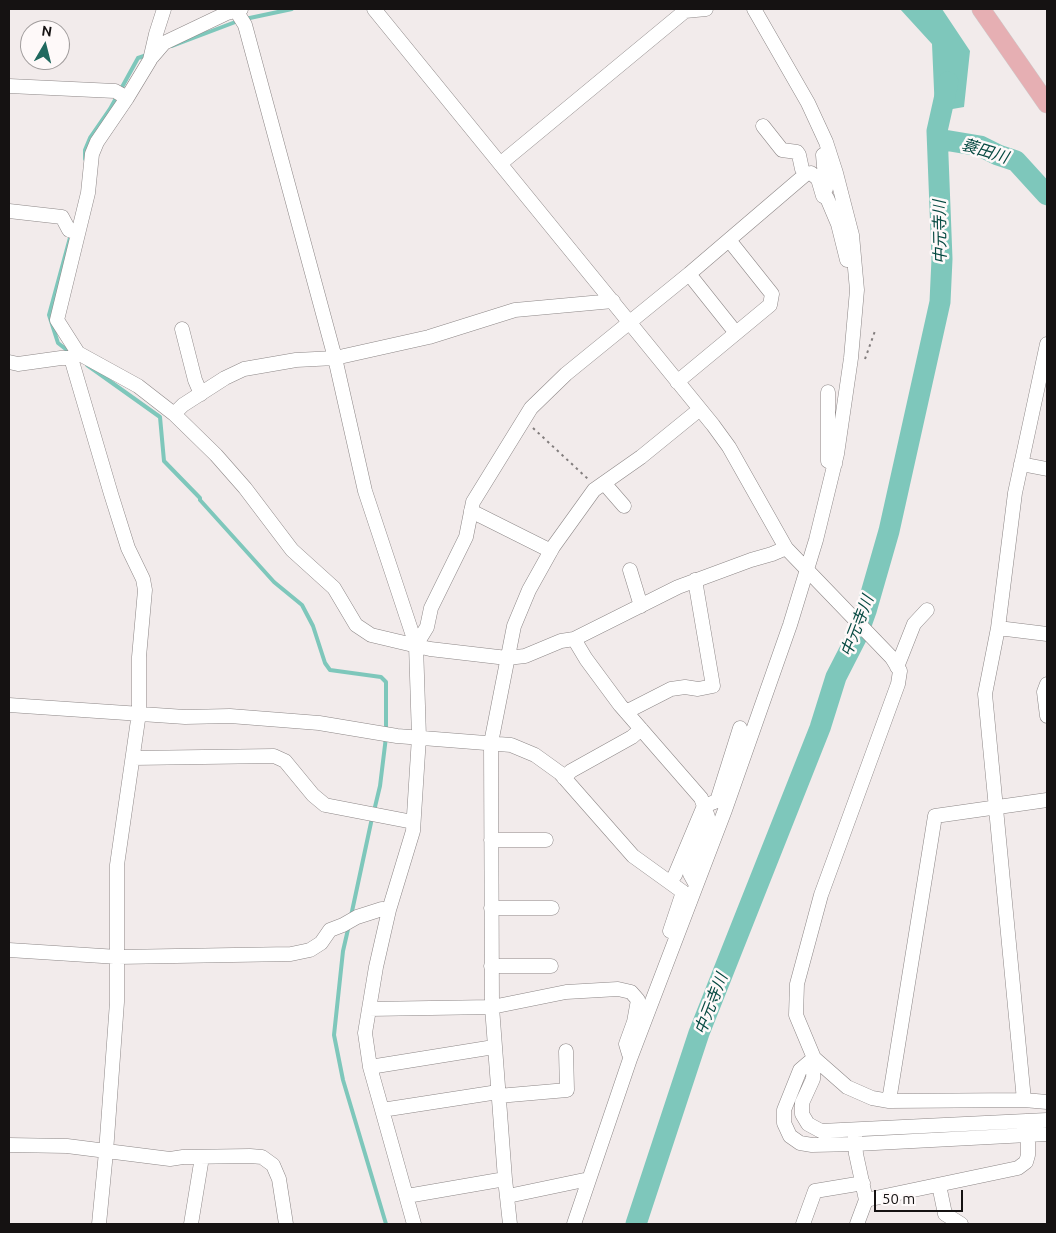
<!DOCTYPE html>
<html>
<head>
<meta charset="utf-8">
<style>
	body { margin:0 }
	#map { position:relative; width:1056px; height:1233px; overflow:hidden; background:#f2ebeb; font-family:Ubuntu,sans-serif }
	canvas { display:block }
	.frame { position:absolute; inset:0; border:10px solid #151212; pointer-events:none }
	.north { position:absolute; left:20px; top:20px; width:50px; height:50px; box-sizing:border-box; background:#fef9f9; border:1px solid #a19d9d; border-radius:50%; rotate:8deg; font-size:14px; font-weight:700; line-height:20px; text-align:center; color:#151212 }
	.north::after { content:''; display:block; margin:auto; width:18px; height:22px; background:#20695f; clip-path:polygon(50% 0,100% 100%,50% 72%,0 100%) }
	.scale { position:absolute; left:874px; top:1190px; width:89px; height:22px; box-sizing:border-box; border:2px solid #151212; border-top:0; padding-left:6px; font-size:15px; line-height:18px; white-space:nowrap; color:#151212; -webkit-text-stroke:4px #fef9f9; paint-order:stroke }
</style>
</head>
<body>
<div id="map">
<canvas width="1056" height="1233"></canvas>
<div class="frame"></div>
<div class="north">N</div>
<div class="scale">50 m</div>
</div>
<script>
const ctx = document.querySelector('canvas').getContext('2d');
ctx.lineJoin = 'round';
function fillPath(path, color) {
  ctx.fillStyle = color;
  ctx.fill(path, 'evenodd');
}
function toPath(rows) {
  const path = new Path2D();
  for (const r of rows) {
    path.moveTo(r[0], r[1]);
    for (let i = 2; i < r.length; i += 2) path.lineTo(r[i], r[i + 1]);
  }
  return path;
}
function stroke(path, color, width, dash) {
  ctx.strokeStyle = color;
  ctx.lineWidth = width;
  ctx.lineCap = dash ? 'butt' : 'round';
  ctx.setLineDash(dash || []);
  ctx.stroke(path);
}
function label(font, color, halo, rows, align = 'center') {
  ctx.font = font + ' Ubuntu,"Noto Sans JP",sans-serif';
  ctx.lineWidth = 5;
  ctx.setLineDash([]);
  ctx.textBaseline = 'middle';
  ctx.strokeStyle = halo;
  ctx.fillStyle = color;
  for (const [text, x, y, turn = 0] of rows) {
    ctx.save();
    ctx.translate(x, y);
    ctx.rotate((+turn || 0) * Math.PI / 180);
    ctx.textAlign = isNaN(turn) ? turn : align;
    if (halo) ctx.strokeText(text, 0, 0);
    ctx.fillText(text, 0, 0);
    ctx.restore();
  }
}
const water = toPath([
	[900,9,942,9,970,51,964,107,935,112,932,44]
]);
const stream = toPath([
	[245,19,292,9],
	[172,46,238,21],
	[85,159,85,150,90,138,110,109,138,58,147,55],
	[71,234,49,315,58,343,72,354],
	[87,365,160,417,164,461,200,498,200,500,274,582,302,605,313,626,325,663,330,670,381,677,386,682,386,737,380,786,374,811],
	[351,916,372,818],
	[349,925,343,951,334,1035,343,1080,386,1224]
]);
const river = toPath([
	[938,139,980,146,998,155,1016,161,1047,195],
	[636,1224,699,1033,820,728,836,677,857,636,866,611,889,531,940,302,942,259,937,131,948,82]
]);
const path = toPath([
	[865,359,875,331],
	[533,428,588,479]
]);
const minor = toPath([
	[164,9,156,34,150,60,127,98,97,142,92,154,88,193,57,320,78,353,138,386,174,414,216,455,245,488,292,550,334,588,356,625,371,635,430,649,507,658,525,656,561,641,574,639,678,587,751,560,772,554,786,548],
	[235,9,245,25,335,358,365,491,416,645,419,737,413,831,389,910,376,967,365,1033,370,1067,414,1224],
	[374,9,713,425,729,447,786,548,892,658,900,671,898,684,821,895,797,984,796,1015,814,1058,813,1079,802,1103,802,1114,808,1124,821,1131,1047,1120],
	[152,57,164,43,227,13,241,9],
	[9,86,115,91,127,98],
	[763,126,782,150,797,152,799,155,802,169,806,174],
	[500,164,685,11,706,9],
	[826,189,823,155,829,151],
	[9,211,62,217,69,230,78,233],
	[689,274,736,333],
	[182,329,195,380,201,394],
	[71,358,111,494,128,548,143,579,145,590,139,657,139,713,117,865,117,1002,106,1152,99,1224],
	[9,362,18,364,61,358,71,358,78,353],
	[677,382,770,305,772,294,729,240],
	[828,392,828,461,835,464],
	[174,414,183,405,225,378,244,369,296,360,335,358,429,337,515,310,613,301],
	[1021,464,1047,469],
	[604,483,624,506],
	[471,511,551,551],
	[630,570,641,606],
	[998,628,1047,634],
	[574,639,586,659,620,705,701,798,708,817,690,874,696,885],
	[416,645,427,627,431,608,466,537,473,502,531,408,566,374,689,274,806,174,811,173,818,179,823,196,827,198,838,224,847,260],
	[897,667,914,624,927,610],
	[1047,684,1044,692,1047,716],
	[9,705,185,717,230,716,319,723,397,736,511,745,535,755,560,773,633,856,683,892,670,931],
	[626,712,671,689,685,687,698,689,713,686,695,580],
	[133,758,274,756,285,761,313,795,325,805,413,822],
	[564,778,571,771,632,737,641,729],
	[491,840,546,840],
	[670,882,675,875,704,806,717,801,740,728],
	[491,908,552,908],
	[9,950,118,957,291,954,310,950,321,943,330,930,343,925,357,917,382,909,389,910],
	[491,966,551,966],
	[369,1009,492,1007,491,743,514,626,529,590,553,547,594,490,641,457,700,409],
	[814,1058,800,1070,784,1110,784,1123,790,1136,800,1143,812,1145,856,1144,1047,1134],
	[814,1058,847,1087,872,1098,889,1101,1024,1100,1047,1102],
	[370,1067,494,1047],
	[498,1096,567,1090,566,1051],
	[1024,1100,985,694,998,628,1015,493,1047,344],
	[889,1101,935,816,1047,800],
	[382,1110,498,1092],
	[855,1136,856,1154,866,1200,857,1224],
	[9,1145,67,1146,170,1159,183,1157,250,1156,262,1157,273,1165,279,1179,286,1224],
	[939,1185,945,1214,961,1224],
	[407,1196,505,1179],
	[508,1196,589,1179],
	[866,1200,1018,1168,1026,1162,1028,1155,1028,1125],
	[191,1224,202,1157],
	[510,1224,505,1179,492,1007,566,992,618,989,631,992,638,1000,634,1022,626,1044,629,1054],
	[574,1224,630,1059,725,810,790,625,816,540,837,454,851,358,857,290,852,235,836,173,826,142,808,103,754,9],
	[803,1224,815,1191,863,1183]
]);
const major = toPath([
	[981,9,1047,104]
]);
const waterNames = [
	["蓑田川",985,151,17],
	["中元寺川",940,232,-91],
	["中元寺川",857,626,-69],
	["中元寺川",711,1004,-69]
];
fillPath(water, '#7ec7bb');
stroke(stream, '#7ec7bb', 4);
stroke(river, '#7ec7bb', 21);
stroke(minor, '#8d8787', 15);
stroke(major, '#cccbcb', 19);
stroke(path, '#827d7d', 2, [2.5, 4]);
stroke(minor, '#fff', 14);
stroke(major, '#e6afb3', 18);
label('italic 16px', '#054941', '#fef9f9', waterNames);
</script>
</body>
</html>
